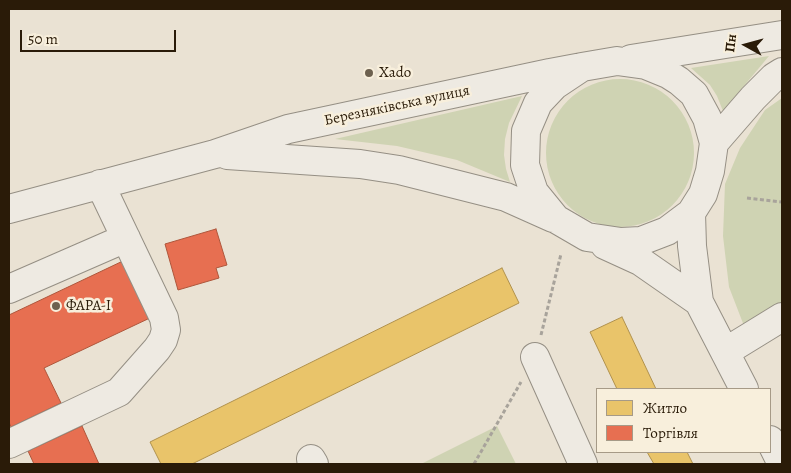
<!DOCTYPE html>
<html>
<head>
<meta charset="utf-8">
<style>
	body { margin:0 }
	#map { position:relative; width:791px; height:473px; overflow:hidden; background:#eae2d3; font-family:Alegreya,serif }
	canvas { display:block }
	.frame { position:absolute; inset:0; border:10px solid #2a1b08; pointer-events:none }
	.legend { position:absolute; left:596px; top:388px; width:175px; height:65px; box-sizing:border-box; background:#f8efdc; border:1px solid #a69a87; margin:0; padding:6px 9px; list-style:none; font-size:15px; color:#2a1b08 }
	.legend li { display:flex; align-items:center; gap:10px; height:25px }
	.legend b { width:25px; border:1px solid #a69a87 }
	.north { position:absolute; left:721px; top:20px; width:50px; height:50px; -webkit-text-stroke:4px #f8efdc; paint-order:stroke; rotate:277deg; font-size:14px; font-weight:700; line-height:20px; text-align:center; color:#2a1b08 }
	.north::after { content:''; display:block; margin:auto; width:18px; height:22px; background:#2a1b08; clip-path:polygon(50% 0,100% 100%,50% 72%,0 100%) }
	.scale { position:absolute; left:20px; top:30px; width:156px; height:22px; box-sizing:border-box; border:2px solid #2a1b08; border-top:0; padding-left:6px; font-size:15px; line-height:18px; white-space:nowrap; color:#2a1b08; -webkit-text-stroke:4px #f8efdc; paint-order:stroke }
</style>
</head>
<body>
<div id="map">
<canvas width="791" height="473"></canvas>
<div class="frame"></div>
<ul class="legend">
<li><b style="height:14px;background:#e9c46a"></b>Житло</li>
<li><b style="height:14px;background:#e76f51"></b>Торгівля</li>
</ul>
<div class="north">Пн</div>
<div class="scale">50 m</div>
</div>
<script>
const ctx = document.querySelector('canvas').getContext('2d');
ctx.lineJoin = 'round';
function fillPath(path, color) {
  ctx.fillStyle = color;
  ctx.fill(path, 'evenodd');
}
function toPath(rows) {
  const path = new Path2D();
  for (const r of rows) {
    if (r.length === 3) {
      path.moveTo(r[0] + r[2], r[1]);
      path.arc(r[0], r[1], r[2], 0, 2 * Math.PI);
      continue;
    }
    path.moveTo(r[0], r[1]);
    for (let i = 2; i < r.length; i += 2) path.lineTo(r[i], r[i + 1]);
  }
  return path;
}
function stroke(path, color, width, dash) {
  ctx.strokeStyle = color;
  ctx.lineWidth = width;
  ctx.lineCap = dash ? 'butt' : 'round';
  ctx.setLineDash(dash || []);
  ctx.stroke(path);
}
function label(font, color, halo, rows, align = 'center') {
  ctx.font = font + ' Alegreya,serif';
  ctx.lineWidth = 5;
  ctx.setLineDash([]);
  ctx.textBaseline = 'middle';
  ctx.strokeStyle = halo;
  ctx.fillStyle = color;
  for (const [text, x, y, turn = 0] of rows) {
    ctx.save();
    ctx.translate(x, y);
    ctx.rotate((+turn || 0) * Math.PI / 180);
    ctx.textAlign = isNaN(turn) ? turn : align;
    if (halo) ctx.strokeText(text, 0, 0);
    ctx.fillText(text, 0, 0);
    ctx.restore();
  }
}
const green = toPath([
	[769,56,723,111,717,96,710,85,691,68],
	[620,153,74],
	[522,96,509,123,505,139,504,155,506,169,510,182,457,160,397,146,335,139],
	[782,98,782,310,746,331,729,287,723,236,725,184,740,148,765,110],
	[497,426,516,464,421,464]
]);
const homes = toPath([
	[502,268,519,303,192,464,161,464,150,442,502,268],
	[622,317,656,389,617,389,590,332,622,317],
	[647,452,687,452,693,464,654,464,647,452]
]);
const shops = toPath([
	[216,229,227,265,216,268,219,278,178,290,165,244,216,229],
	[125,260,152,317,44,368,61,403,11,427,9,422,9,315,125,260],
	[82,426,99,464,34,464,28,451,82,426]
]);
const path = toPath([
	[747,198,782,202],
	[541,335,561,254],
	[474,464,521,382]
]);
const minor = toPath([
	[631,59,782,35],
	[714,143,753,98,774,77,782,72],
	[227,155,360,164,399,170,506,197,553,218],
	[9,209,215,154,288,129,550,73,582,67,617,61,646,65,668,74,679,81,694,94,707,118,714,143,710,171,703,194,691,213,667,231,641,241,621,242,587,237,556,219,534,192,525,165,526,131,538,103,555,85,582,67],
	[691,213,692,246,699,302,744,389],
	[605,245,640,261,699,302],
	[9,289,126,238],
	[725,352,782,317],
	[535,357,583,464],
	[770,440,782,464],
	[9,444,119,392,157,349,163,340,166,330,164,318,100,184],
	[311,459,314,464]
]);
const markers = [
	[369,73,5,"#6d614f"],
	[56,306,5,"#6d614f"]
];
const poiNames = [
	["Xado",379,73],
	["ФАРА-І",66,306]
];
const streetNames = [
	["Березняківська вулиця",397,106,-12]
];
fillPath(green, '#cfd3b3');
fillPath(homes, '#e9c46a');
stroke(homes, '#b0914d', 1);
fillPath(shops, '#e76f51');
stroke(shops, '#ae563b', 1);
stroke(minor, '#958f84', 30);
stroke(path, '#a8a39b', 3, [4, 2.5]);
stroke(minor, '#eeeae2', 28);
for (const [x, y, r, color] of markers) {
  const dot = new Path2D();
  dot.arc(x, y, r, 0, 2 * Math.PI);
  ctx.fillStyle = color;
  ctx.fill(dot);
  stroke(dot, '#f8efdc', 2);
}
label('15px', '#2a1b08', '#f8efdc', poiNames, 'left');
label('15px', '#2a1b08', '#f8efdc', streetNames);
</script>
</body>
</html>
